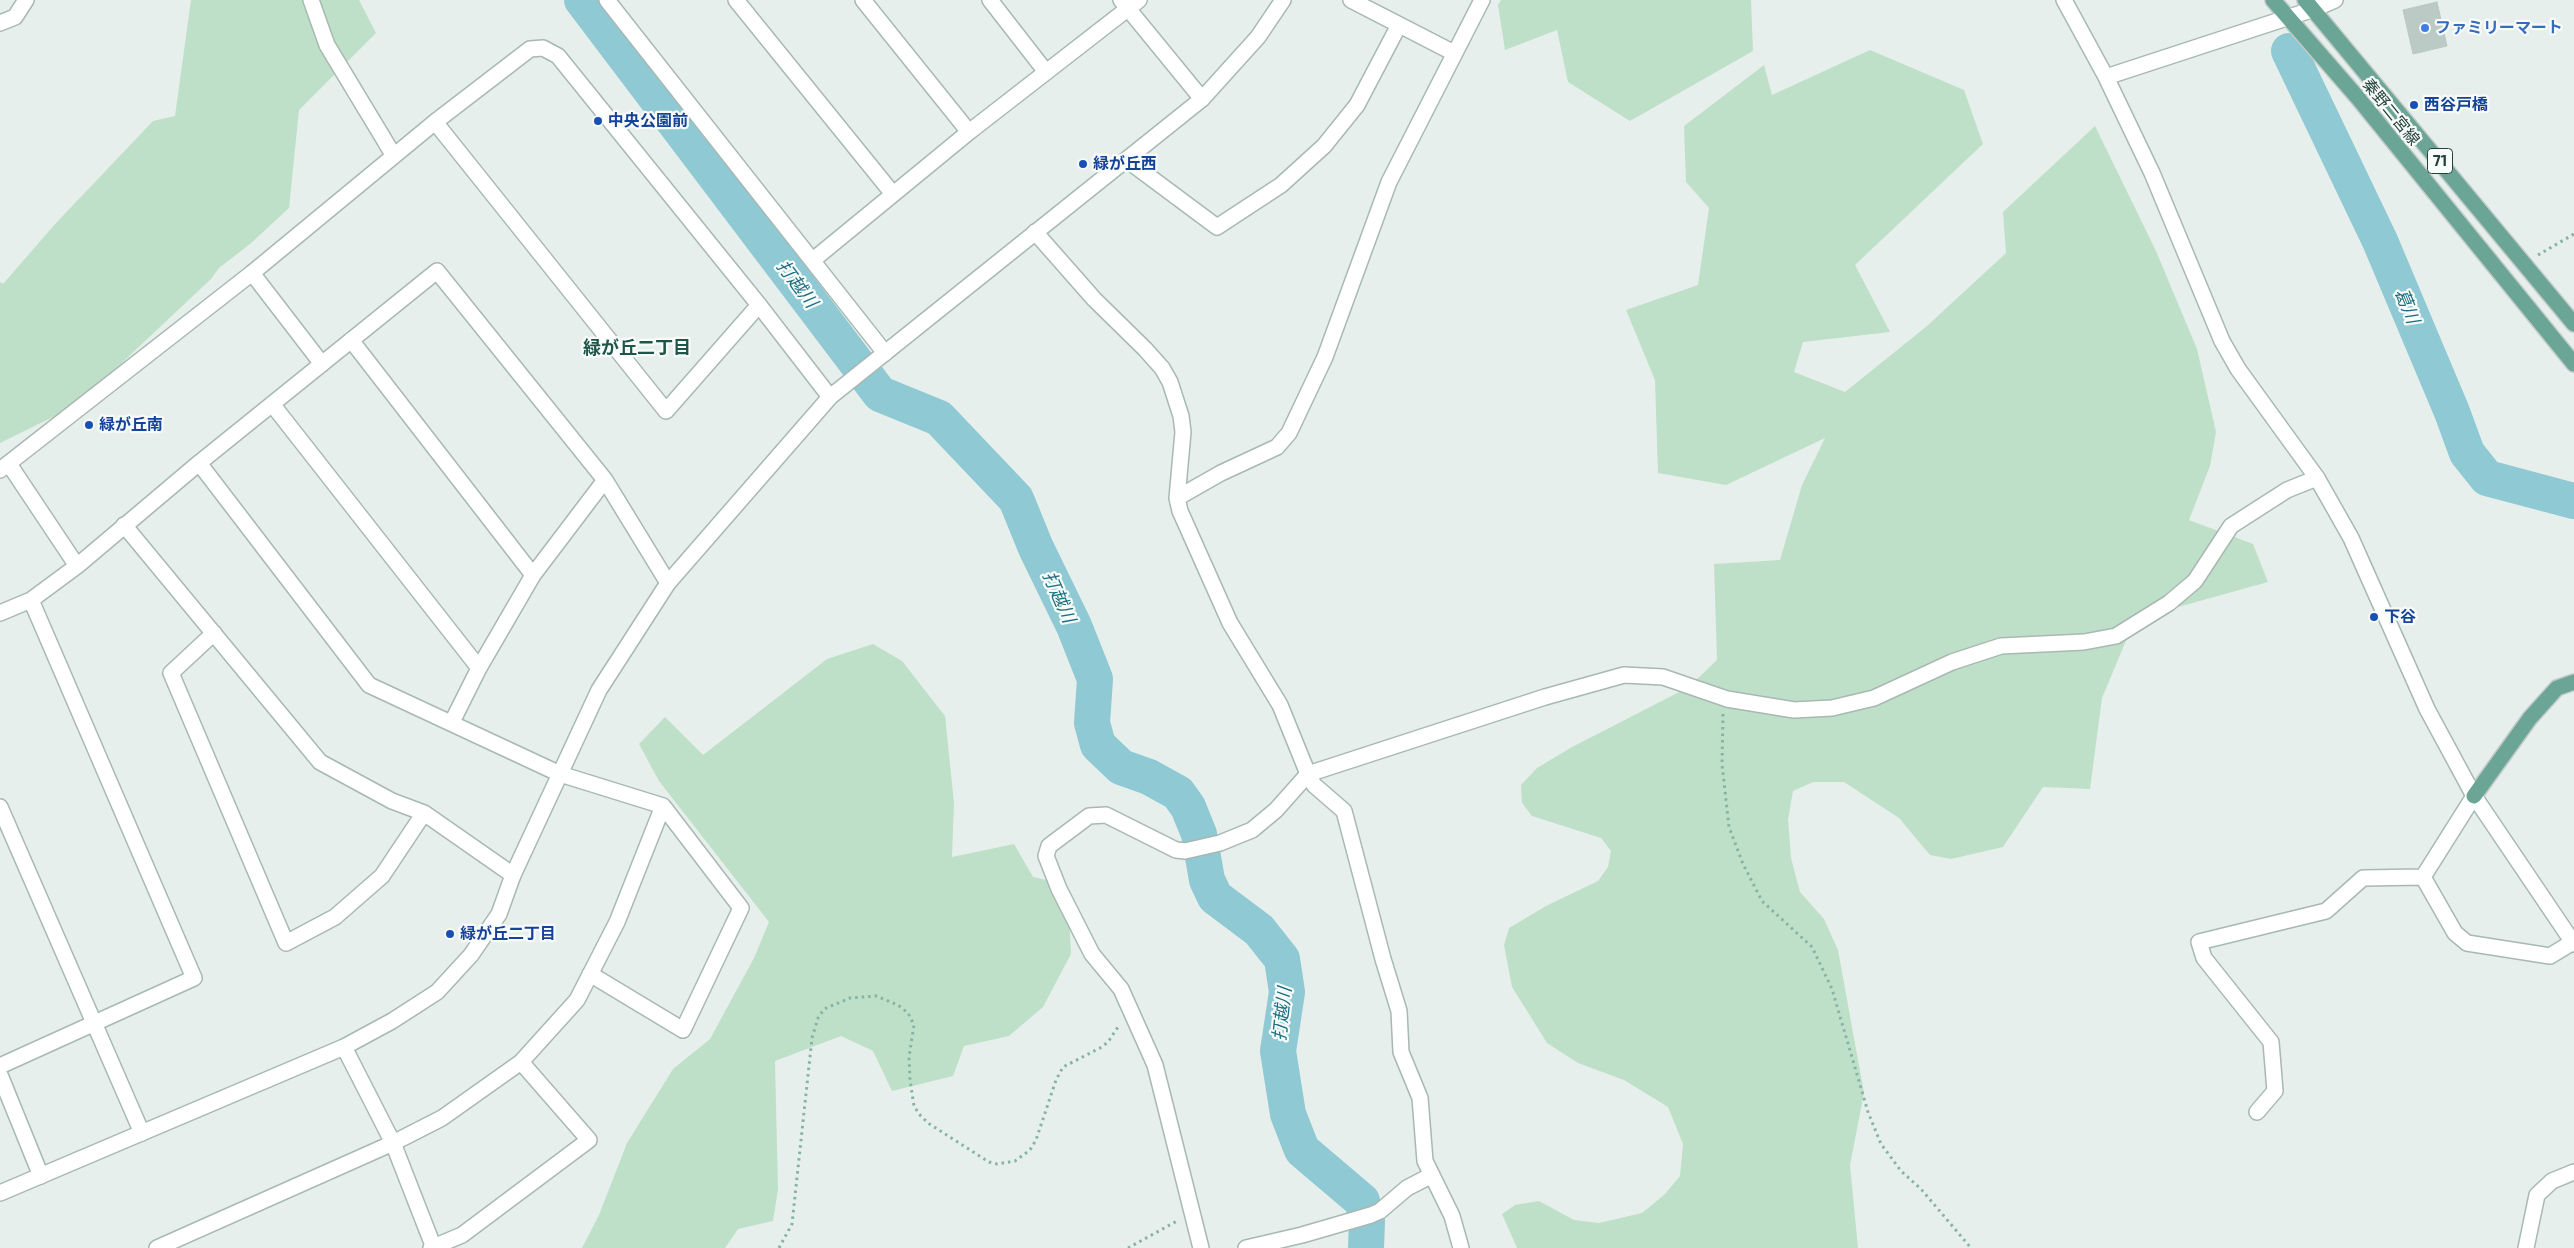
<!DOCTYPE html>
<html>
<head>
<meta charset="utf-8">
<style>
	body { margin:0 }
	canvas { display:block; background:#e6efeb }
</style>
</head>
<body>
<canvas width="2574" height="1248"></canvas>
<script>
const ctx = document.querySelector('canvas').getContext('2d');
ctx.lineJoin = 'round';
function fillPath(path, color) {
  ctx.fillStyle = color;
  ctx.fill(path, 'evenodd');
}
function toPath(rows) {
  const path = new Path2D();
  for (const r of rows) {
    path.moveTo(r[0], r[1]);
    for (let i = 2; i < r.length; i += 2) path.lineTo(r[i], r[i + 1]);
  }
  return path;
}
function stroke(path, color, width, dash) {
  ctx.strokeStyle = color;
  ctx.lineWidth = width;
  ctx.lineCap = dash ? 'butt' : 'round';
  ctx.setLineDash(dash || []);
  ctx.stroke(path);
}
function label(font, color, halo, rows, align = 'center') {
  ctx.font = font + ' "Exo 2","Noto Sans JP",sans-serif';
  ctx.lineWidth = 4.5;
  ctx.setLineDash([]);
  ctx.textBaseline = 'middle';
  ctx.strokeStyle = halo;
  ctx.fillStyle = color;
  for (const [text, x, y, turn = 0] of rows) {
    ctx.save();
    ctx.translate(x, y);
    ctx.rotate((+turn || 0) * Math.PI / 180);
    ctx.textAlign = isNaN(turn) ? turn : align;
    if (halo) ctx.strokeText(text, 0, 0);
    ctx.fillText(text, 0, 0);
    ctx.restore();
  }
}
const green = toPath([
	[191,0,359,0,376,33,299,110,289,208,250,244,219,268,211,279,109,375,67,410,0,443,0,282,3,284,56,223,153,121,175,116],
	[1501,0,1751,0,1753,51,1630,121,1568,82,1557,30,1505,50,1498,5],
	[1870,50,1964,90,1983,144,1855,265,1890,332,1803,342,1794,372,1845,392,1927,326,2006,253,2003,212,2095,126,2156,251,2197,349,2216,432,2210,466,2189,520,2253,544,2268,582,2135,619,2102,698,2090,789,2043,787,2003,847,1951,859,1930,855,1899,818,1844,782,1813,782,1793,791,1788,819,1791,858,1800,892,1824,919,1838,950,1864,1093,1850,1165,1858,1248,1517,1248,1502,1214,1515,1205,1539,1201,1574,1220,1599,1223,1642,1213,1664,1195,1680,1176,1683,1144,1668,1107,1624,1080,1578,1063,1547,1043,1512,987,1504,945,1509,928,1546,906,1598,881,1608,867,1611,851,1601,838,1532,816,1522,803,1521,785,1537,768,1572,747,1689,687,1717,660,1714,564,1780,560,1802,485,1825,438,1726,485,1658,473,1655,380,1626,310,1698,285,1709,208,1686,182,1684,126,1764,65,1772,95],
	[873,644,902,661,945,716,954,803,952,857,1014,844,1033,877,1046,880,1069,915,1071,954,1043,1007,1009,1036,964,1046,953,1076,892,1091,873,1051,841,1036,775,1061,778,1189,773,1221,738,1229,725,1248,582,1248,599,1215,627,1143,673,1069,710,1039,754,958,769,922,659,781,639,744,665,717,703,755,827,659]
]);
const river = toPath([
	[582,0,880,394,939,418,1016,499,1036,548,1074,626,1095,679,1092,723,1098,745,1121,767,1149,777,1178,793,1188,807,1199,834,1207,880,1215,897,1259,930,1282,959,1287,992,1278,1051,1288,1114,1302,1150,1362,1201,1367,1221,1366,1248],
	[2289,51,2380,241,2452,412,2467,453,2487,478,2574,501]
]);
const building = toPath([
	[2437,2,2447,46,2413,54,2403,10,2437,2]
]);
const path = toPath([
	[2538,255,2574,234],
	[1723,714,1722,764,1729,827,1743,864,1762,901,1812,947,1832,989,1868,1112,1881,1144,1901,1171,1921,1189,1971,1248],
	[779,1248,792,1224,812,1038,818,1018,824,1009,850,998,876,996,898,1005,908,1013,914,1025,909,1057,910,1080,914,1106,919,1114,928,1123,989,1162,997,1164,1015,1161,1030,1150,1036,1140,1056,1080,1063,1067,1100,1048,1108,1042,1118,1027],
	[1128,1248,1177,1221]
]);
const minor = toPath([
	[607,0,885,353],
	[736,0,893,194],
	[863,0,969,132],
	[990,0,1046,72],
	[1121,0,1202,99],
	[1351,0,1454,53],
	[2314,9,2335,0],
	[0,23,15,17,26,0],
	[435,122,666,411,759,305],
	[1127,160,1217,227,1281,185,1324,146,1357,105,1399,25],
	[1035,232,1094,299,1145,349,1162,368,1170,382,1181,416,1183,432,1177,498,1180,511,1230,623,1280,705,1308,774,1314,785,1344,811,1383,959,1399,1011,1401,1052,1420,1098,1425,1161,1452,1216,1461,1248],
	[813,260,969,132,1139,0],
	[252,273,322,364],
	[351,340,533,575],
	[272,404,479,668],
	[199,463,369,685,560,774,663,806,741,908,683,1030,590,974],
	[9,464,77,566],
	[1177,498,1221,473,1277,447,1289,433,1325,357,1389,182,1482,0],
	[124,525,320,762,392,801,424,813,513,875],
	[0,613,31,600,77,566,199,463,437,271,605,480,668,583],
	[214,633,171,673,286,943,335,917,382,876,424,813],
	[452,722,479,668,533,575,605,480],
	[0,807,142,1133],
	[2423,877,2455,933,2467,943,2550,956,2573,942],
	[344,1047,393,1143,434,1248],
	[0,1066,194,978,31,600],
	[0,1075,41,1176],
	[2257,1112,2275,1091,2271,1042,2204,958,2199,942,2326,911,2363,878,2423,877,2474,796],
	[157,1248,393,1143,442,1118,521,1062,577,1000,617,922,663,806],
	[431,1248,462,1235,589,1140,521,1062],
	[1201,1248,1155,1065,1121,989,1092,954,1059,889,1046,856,1049,846,1089,816,1106,815,1176,850,1185,851,1220,843,1252,830,1276,810,1308,774,1545,697,1624,675,1663,677,1727,699,1794,710,1832,708,1874,698,1952,662,2001,646,2084,642,2116,636,2169,603,2195,581,2231,526,2287,490,2317,478],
	[1246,1248,1302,1235,1371,1215,1380,1211,1407,1188,1432,1175],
	[2526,1248,2537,1195,2552,1181,2574,1172]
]);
const tertiary = toPath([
	[311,0,327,45,394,156],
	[2064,0,2106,77,2152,173,2222,341,2238,369,2317,478,2351,538,2427,709,2474,796,2574,944],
	[2106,77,2314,9],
	[0,470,252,273,435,122,530,49,543,48,558,56,759,305,830,397],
	[0,1193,344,1047,392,1021,437,992,471,955,499,914,513,875,599,690,668,583,830,397,1202,99,1258,37,1283,0]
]);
const primary = toPath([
	[2273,0,2358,98,2574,364],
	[2305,0,2574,324],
	[2474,796,2530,718,2557,688,2574,682]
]);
const markers = [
	[2425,28,5,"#3f7fe0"],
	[2414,105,5,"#1a4fb4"],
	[598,121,5,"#1a4fb4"],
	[1083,164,5,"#1a4fb4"],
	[89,425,5,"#1a4fb4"],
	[2374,617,5,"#1a4fb4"],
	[450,934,5,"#1a4fb4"]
];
const shields = [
	[2440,161,25]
];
const shieldNames = [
	["71",2440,161]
];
const shopNames = [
	["ファミリーマート",2435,28]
];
const transitNames = [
	["西谷戸橋",2424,105],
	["中央公園前",608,121],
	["緑が丘西",1093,164],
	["緑が丘南",99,425],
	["下谷",2384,617],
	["緑が丘二丁目",460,934]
];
const streetNames = [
	["秦野二宮線",2391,112,51]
];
const waterNames = [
	["打越川",797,284,53],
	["葛川",2407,306,68],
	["打越川",1059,597,66],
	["打越川",1282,1014,-84]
];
const neighbourhoodNames = [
	["緑が丘二丁目",637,348]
];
fillPath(green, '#bfe0c8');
stroke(river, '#8ec9d4', 36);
fillPath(building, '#bbcac4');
stroke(building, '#b8c9c2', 1);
stroke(minor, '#a8b8b2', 18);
stroke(tertiary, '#a8b8b2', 18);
stroke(primary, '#c2cac8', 18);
stroke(path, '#86b3a5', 3, [2.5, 4]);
stroke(minor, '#fff', 15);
stroke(tertiary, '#fff', 15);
stroke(primary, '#6aa596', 15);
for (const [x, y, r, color] of markers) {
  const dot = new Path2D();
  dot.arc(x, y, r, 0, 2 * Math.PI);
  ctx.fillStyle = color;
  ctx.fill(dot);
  stroke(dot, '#f7fbf9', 2);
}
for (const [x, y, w] of shields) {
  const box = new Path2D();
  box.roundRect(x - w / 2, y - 12.5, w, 25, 4);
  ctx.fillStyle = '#f7fbf9';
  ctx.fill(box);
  stroke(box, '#24423a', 1);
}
label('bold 15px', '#24423a', null, shieldNames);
label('bold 16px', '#366cbe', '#f7fbf9', shopNames, 'left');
label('bold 16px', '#164399', '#f7fbf9', transitNames, 'left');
label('16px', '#24423a', '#f7fbf9', streetNames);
label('italic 18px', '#1c6f80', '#f7fbf9', waterNames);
label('bold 18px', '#1f5548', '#f7fbf9', neighbourhoodNames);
</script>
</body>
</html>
